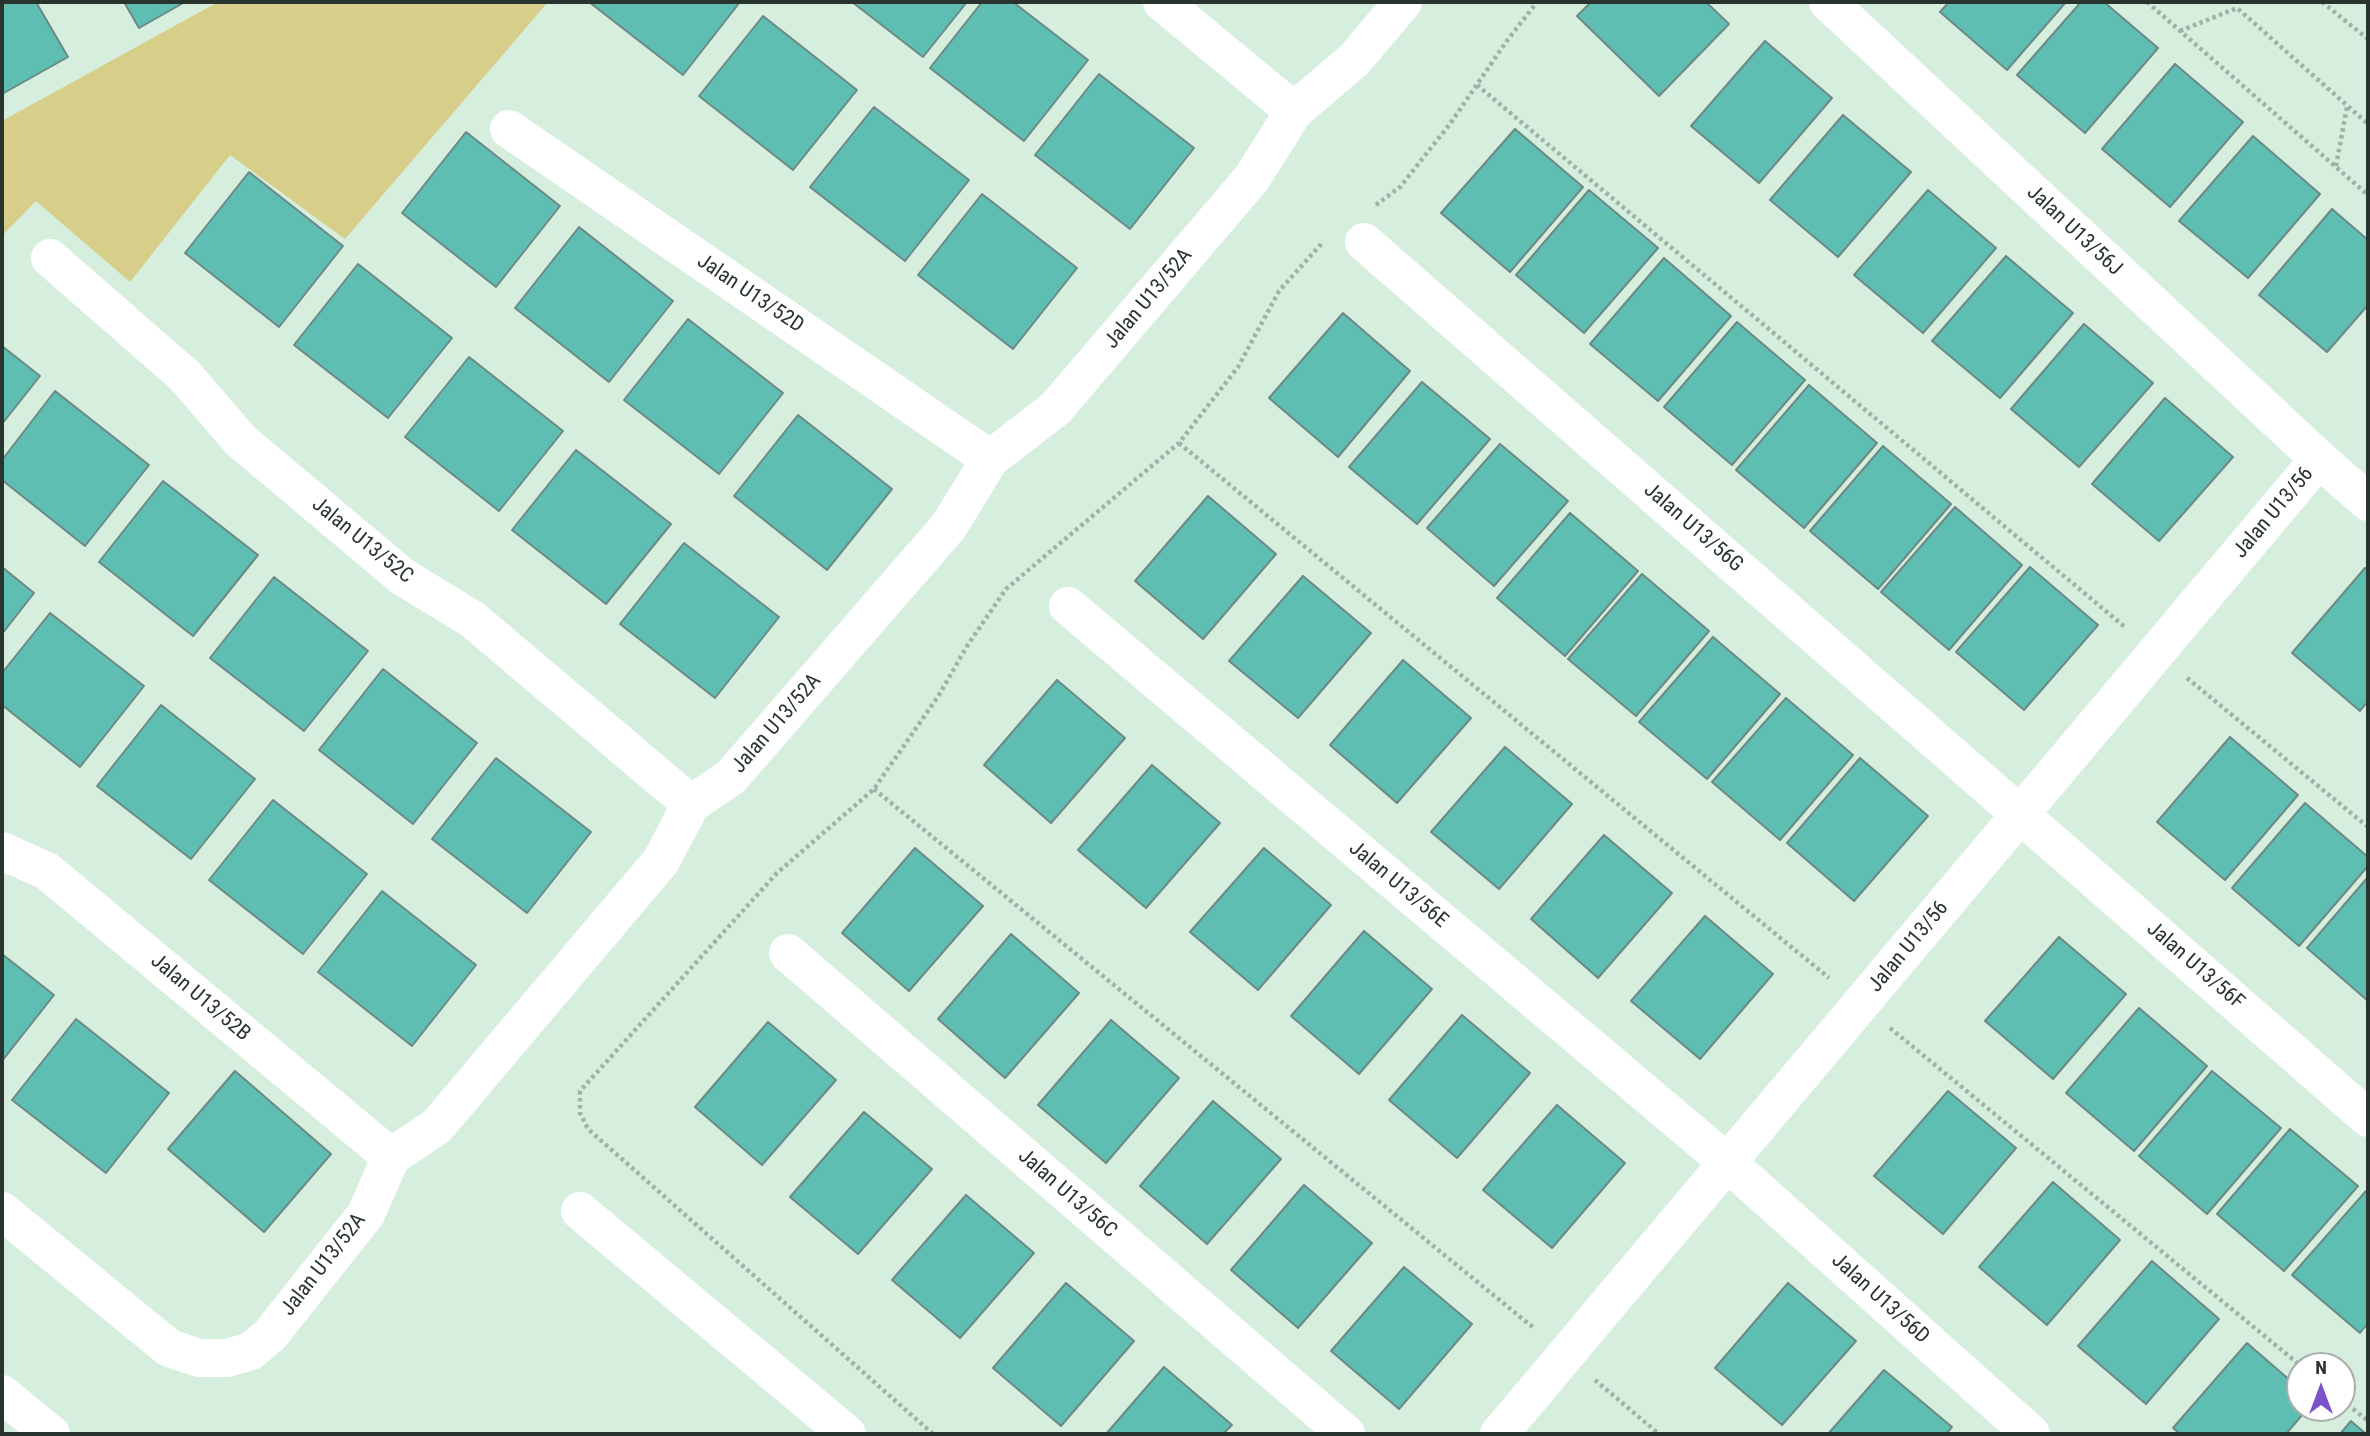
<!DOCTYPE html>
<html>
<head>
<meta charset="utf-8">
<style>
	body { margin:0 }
	#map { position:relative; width:2370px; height:1436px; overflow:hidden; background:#d6eede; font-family:"Roboto Condensed",sans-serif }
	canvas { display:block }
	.frame { position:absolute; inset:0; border:4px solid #2a342e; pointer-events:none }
	.north { position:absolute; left:2286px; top:1352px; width:70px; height:70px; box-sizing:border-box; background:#fff; border:2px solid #aaaeab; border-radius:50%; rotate:0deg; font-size:19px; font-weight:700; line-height:28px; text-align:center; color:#2a342e }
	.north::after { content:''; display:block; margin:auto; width:24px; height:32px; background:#7c52cc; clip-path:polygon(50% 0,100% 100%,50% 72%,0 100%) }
</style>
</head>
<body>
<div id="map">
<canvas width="2370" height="1436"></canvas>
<div class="frame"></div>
<div class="north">N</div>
</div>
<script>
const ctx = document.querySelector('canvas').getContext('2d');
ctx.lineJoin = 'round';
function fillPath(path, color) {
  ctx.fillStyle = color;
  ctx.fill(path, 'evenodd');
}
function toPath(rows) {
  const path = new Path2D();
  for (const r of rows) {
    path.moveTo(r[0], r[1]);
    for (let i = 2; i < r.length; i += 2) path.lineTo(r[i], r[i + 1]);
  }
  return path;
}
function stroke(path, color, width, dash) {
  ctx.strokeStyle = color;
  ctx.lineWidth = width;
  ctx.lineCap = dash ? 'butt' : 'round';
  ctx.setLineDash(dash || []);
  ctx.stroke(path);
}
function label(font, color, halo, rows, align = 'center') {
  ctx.font = font + ' "Roboto Condensed",sans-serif';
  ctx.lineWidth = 7;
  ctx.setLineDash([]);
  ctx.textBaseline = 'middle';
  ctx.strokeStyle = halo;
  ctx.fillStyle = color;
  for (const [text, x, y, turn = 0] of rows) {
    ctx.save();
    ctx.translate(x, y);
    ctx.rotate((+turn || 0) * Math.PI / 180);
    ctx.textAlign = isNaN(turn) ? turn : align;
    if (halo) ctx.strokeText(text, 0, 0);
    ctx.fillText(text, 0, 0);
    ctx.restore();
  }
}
const green = toPath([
	[218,2,548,2,345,239,230,155,130,282,36,201,2,236,2,121]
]);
const building = toPath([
	[2,2,36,2,68,57,2,94,2,2],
	[124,2,185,2,139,28,124,2],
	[589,2,740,2,683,75,589,2],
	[852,2,967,2,923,57,852,2],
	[982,2,1013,2,1088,60,1024,141,930,68,982,2],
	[1591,2,1706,2,1729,24,1659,96,1577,16,1591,2],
	[1949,2,2066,2,2007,70,1940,12,1949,2],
	[2081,2,2104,2,2158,48,2085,133,2017,75,2081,2],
	[763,16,857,90,793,170,699,96,763,16],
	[1765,41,1832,98,1759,183,1691,126,1765,41],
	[2175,64,2243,122,2170,207,2102,149,2175,64],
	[1099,74,1194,148,1130,229,1035,155,1099,74],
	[874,107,969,180,905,261,810,187,874,107],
	[1843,115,1911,172,1838,257,1770,200,1843,115],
	[1515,129,1583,187,1510,272,1441,213,1515,129],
	[466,132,560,206,496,287,402,213,466,132],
	[2253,136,2320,194,2248,278,2179,221,2253,136],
	[249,172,343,246,279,327,185,253,249,172],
	[1589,190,1658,248,1584,333,1516,275,1589,190],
	[1928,190,1996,248,1923,333,1854,275,1928,190],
	[982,194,1077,268,1013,349,918,275,982,194],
	[2332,209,2368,240,2368,305,2327,352,2259,295,2332,209],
	[579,227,673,301,609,382,515,308,579,227],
	[2006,256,2073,313,2000,398,1932,341,2006,256],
	[1664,258,1731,316,1658,401,1590,344,1664,258],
	[358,264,452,338,388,418,294,345,358,264],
	[1343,313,1410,371,1338,457,1269,398,1343,313],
	[688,319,783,393,719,474,624,400,688,319],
	[1737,322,1805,380,1732,465,1664,407,1737,322],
	[2084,324,2153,383,2079,467,2011,409,2084,324],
	[2,346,40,376,2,424,2,346],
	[469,357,563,431,499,511,405,437,469,357],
	[1422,382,1490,439,1417,524,1349,467,1422,382],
	[1809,385,1877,443,1804,528,1736,470,1809,385],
	[55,391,149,465,85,546,2,480,2,460,55,391],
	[2165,398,2233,457,2159,541,2092,484,2165,398],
	[798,415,892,489,827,570,734,496,798,415],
	[1500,444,1568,501,1494,586,1427,528,1500,444],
	[1883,446,1951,504,1878,589,1810,531,1883,446],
	[576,450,671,524,606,604,512,530,576,450],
	[163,481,258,555,193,636,99,562,163,481],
	[1208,496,1276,554,1203,639,1135,581,1208,496],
	[1955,507,2022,565,1949,650,1881,592,1955,507],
	[1570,513,1638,571,1565,656,1497,598,1570,513],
	[684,543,779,617,715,698,620,624,684,543],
	[2,567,34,593,2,634,2,567],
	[2030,567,2098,625,2024,710,1956,652,2030,567],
	[2365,568,2368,571,2368,701,2360,711,2292,653,2365,568],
	[1642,574,1709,631,1636,716,1568,659,1642,574],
	[1303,576,1371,633,1298,718,1229,661,1303,576],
	[274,577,368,651,304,731,210,658,274,577],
	[50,613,144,686,80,767,2,705,2,673,50,613],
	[1713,637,1780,694,1707,779,1639,722,1713,637],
	[1403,660,1471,718,1397,803,1330,745,1403,660],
	[383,669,477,743,413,824,319,750,383,669],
	[1057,680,1125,738,1051,823,984,765,1057,680],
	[1786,698,1853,755,1780,840,1712,782,1786,698],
	[161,705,255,779,191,859,97,786,161,705],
	[2230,737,2298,795,2225,880,2157,822,2230,737],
	[1505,747,1572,804,1499,889,1431,832,1505,747],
	[496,758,591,832,527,913,432,839,496,758],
	[1860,758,1928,816,1854,901,1787,843,1860,758],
	[1152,765,1220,823,1146,908,1078,850,1152,765],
	[273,800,367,874,303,954,209,880,273,800],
	[2305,803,2368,857,2368,866,2299,946,2232,888,2305,803],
	[1604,835,1672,893,1598,978,1531,919,1604,835],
	[915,848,983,906,909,991,842,933,915,848],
	[1264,848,1331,905,1258,990,1190,932,1264,848],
	[2368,877,2368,1001,2307,948,2368,877],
	[382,891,476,965,412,1046,318,972,382,891],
	[1705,916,1773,974,1700,1059,1631,1001,1705,916],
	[1364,931,1432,989,1359,1074,1291,1016,1364,931],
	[1011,934,1079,993,1005,1078,938,1019,1011,934],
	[2059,937,2126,994,2053,1079,1985,1021,2059,937],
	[2,954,54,995,2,1061,2,954],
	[2139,1008,2207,1066,2134,1151,2066,1093,2139,1008],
	[1462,1015,1530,1073,1457,1158,1389,1100,1462,1015],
	[76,1019,169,1093,106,1173,12,1100,76,1019],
	[1111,1020,1179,1078,1106,1163,1038,1105,1111,1020],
	[768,1022,836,1080,762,1165,695,1107,768,1022],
	[235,1071,331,1154,264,1232,168,1149,235,1071],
	[2212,1071,2281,1128,2207,1214,2139,1156,2212,1071],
	[1948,1091,2016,1148,1943,1234,1874,1176,1948,1091],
	[1213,1101,1281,1159,1207,1244,1140,1186,1213,1101],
	[1557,1105,1625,1163,1552,1248,1483,1190,1557,1105],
	[864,1112,932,1169,858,1254,790,1197,864,1112],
	[2290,1129,2358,1186,2284,1271,2217,1214,2290,1129],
	[2053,1182,2120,1240,2047,1325,1979,1267,2053,1182],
	[1304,1185,1372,1243,1298,1328,1231,1270,1304,1185],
	[2366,1191,2368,1193,2368,1323,2360,1333,2292,1275,2366,1191],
	[966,1195,1034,1253,960,1338,892,1280,966,1195],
	[2152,1261,2219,1319,2146,1404,2078,1346,2152,1261],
	[1404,1267,1472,1324,1399,1409,1331,1351,1404,1267],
	[1066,1283,1134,1341,1061,1426,993,1368,1066,1283],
	[1788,1283,1856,1341,1782,1425,1715,1368,1788,1283],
	[2247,1343,2300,1389,2300,1408,2308,1408,2286,1434,2180,1434,2173,1428,2247,1343],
	[1164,1367,1232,1425,1223,1434,1106,1434,1164,1367],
	[1884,1370,1952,1427,1946,1434,1828,1434,1884,1370],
	[2351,1421,2366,1434,2340,1434,2351,1421]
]);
const path = toPath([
	[2147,2,2368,195],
	[2322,2,2368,39],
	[2180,31,2237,8,2368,124],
	[1477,85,2126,628],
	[2336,166,2347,107],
	[1376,205,1400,187,1450,124,1506,42,1537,2],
	[1179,443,1829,978],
	[2187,678,2368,827],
	[874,789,1535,1329],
	[1890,1028,2301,1366],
	[1595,1380,1659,1434],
	[2342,1400,2368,1421],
	[933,1434,588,1129,580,1113,580,1091,777,873,874,789,939,695,967,646,1006,589,1179,443,1238,367,1279,291,1323,242]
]);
const minor = toPath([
	[1162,2,1294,111],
	[1828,2,2319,459,2368,502],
	[509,129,990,459],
	[1364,242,2368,1118],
	[50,258,185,376,241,441,403,577,472,619,691,804],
	[1068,606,1728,1163,2031,1434],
	[2,851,47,871,391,1157],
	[788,953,1346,1434],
	[2,1211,169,1348,199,1358,227,1358,251,1351,270,1335,366,1214,391,1157,437,1126,661,861,691,804,731,777,949,526,990,459,1056,408,1252,178,1294,111,1355,59,1403,2],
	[580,1211,847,1434],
	[2,1394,51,1434],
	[1499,1434,2319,459]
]);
const streetNames = [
	["Jalan U13/56J",2074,231,43],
	["Jalan U13/52D",750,294,34],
	["Jalan U13/52A",1149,299,-50],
	["Jalan U13/56",2274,513,-50],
	["Jalan U13/56G",1693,528,41],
	["Jalan U13/52C",362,541,39],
	["Jalan U13/52A",777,724,-49],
	["Jalan U13/56E",1398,885,40],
	["Jalan U13/56",1909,947,-50],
	["Jalan U13/56F",2195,966,41],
	["Jalan U13/52B",200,998,40],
	["Jalan U13/56C",1067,1194,41],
	["Jalan U13/52A",324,1265,-52],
	["Jalan U13/56D",1880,1299,42]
];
fillPath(green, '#d7ce8a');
fillPath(building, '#5fbeb2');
stroke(building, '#6c8985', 2);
stroke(path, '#9fb2a6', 4.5, [3.5, 3.5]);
stroke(minor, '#fff', 38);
label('21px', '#2a342e', '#fff', streetNames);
</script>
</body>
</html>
